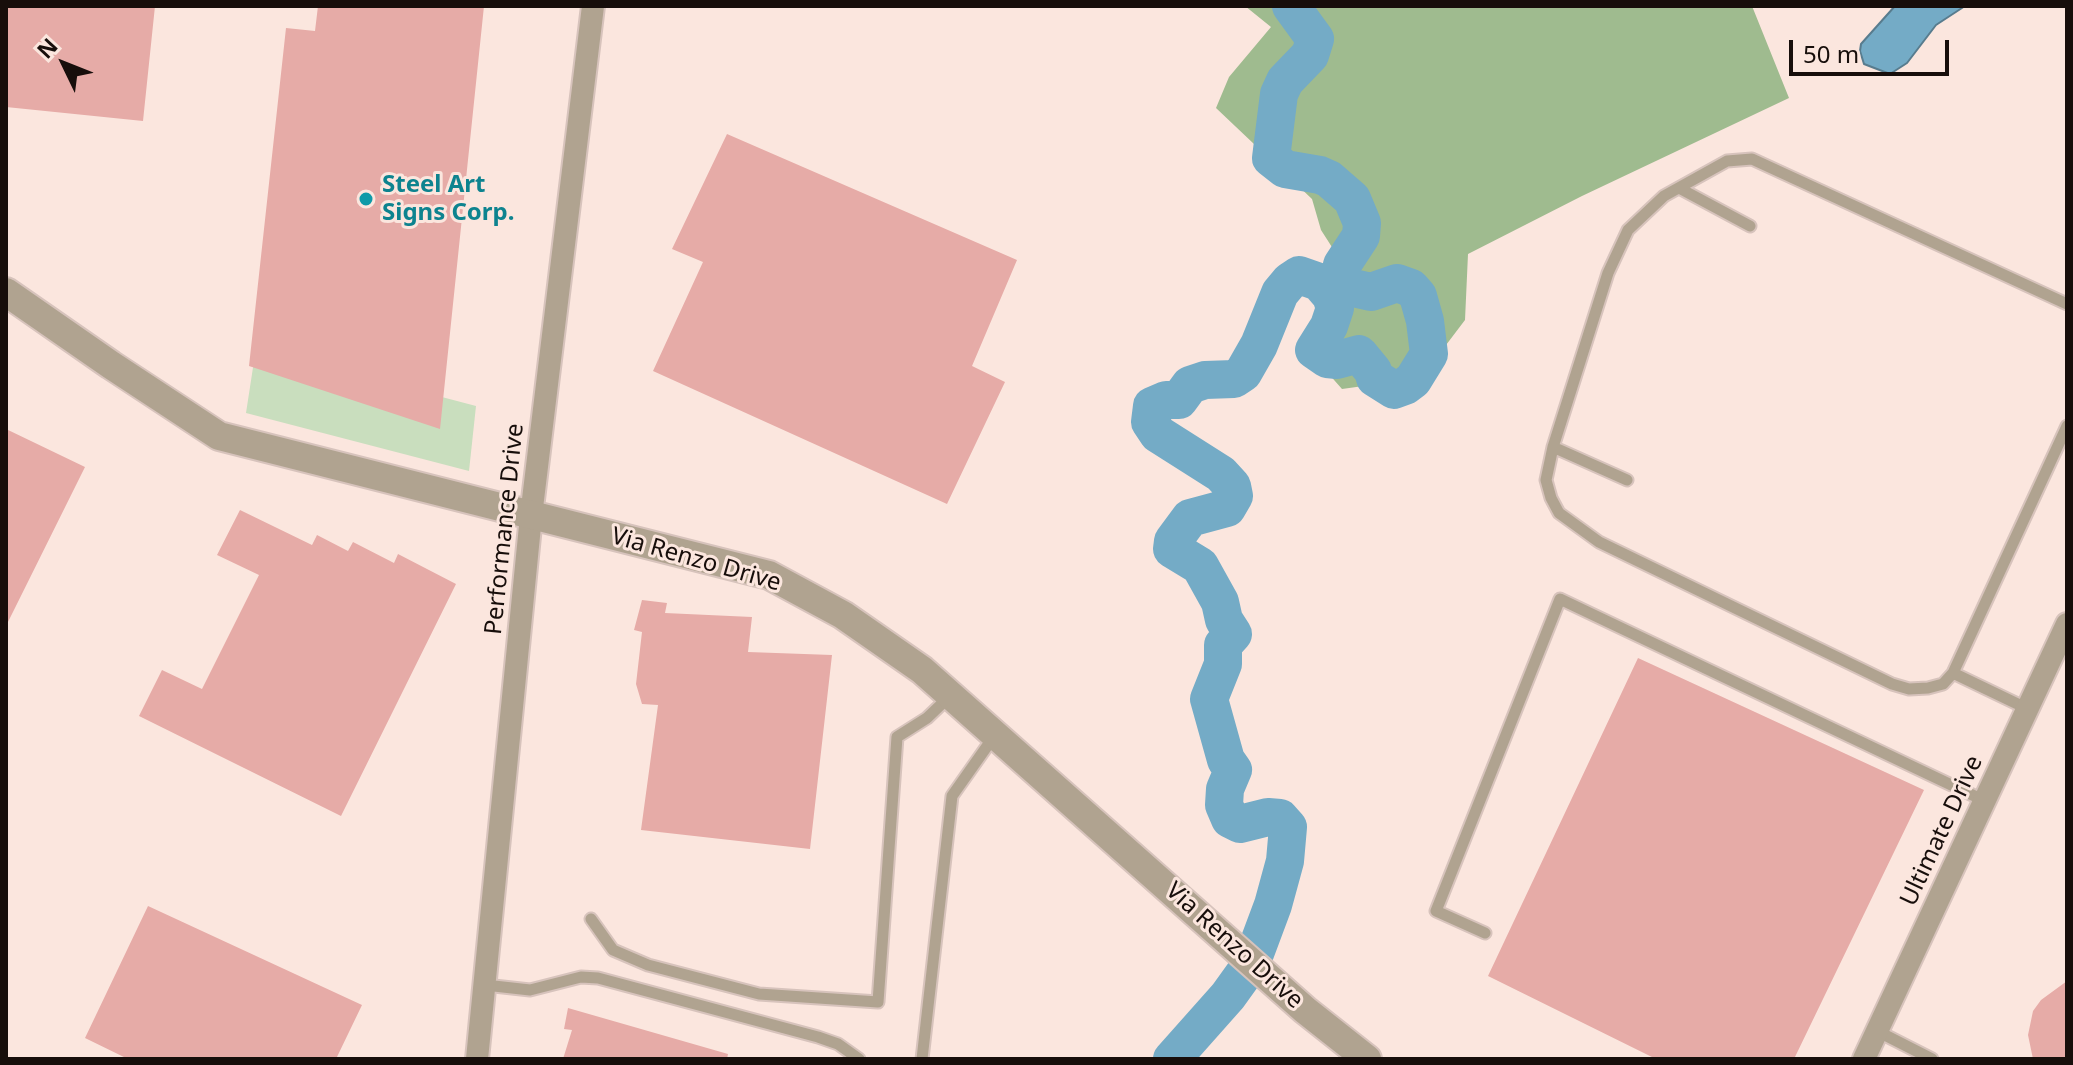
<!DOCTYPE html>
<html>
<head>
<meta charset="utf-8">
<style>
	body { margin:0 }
	#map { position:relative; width:2073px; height:1065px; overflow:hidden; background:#fbe6de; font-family:"Noto Sans",sans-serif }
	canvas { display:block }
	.frame { position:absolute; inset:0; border:8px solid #170e0b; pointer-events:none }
	.north { position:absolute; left:24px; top:24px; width:80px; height:80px; -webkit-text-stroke:6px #fbe6de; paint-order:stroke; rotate:313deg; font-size:22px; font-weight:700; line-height:32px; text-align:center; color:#170e0b }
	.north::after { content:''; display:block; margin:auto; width:28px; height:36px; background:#170e0b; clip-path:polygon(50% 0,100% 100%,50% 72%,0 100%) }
	.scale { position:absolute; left:1789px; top:40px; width:160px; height:36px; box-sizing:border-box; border:4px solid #170e0b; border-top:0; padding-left:10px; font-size:24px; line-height:28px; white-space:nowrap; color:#170e0b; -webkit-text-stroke:6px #fbe6de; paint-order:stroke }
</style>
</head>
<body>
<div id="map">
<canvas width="2073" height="1065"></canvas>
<div class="frame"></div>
<div class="north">N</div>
<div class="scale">50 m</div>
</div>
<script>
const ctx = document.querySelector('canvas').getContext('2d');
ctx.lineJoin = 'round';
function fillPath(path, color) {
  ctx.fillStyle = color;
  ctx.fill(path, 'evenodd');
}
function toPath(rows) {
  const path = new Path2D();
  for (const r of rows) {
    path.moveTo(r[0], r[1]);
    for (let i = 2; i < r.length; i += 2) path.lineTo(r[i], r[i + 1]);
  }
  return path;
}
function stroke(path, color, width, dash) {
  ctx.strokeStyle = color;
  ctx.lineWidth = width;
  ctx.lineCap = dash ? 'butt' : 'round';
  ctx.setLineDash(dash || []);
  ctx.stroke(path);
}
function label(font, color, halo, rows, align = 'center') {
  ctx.font = font + ' "Noto Sans",sans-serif';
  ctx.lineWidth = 6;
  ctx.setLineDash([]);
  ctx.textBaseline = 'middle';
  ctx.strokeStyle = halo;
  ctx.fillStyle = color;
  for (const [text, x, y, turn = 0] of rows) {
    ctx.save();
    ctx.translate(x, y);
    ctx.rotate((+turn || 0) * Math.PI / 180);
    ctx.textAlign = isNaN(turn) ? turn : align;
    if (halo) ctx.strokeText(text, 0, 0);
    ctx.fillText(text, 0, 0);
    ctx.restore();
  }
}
const green = toPath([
	[256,348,476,406,469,471,246,413]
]);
const forest = toPath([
	[1245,6,1752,6,1789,98,1582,196,1468,254,1465,320,1421,378,1342,389,1312,355,1315,331,1343,298,1346,269,1321,230,1312,199,1216,108,1229,77,1271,27]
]);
const water = toPath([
	[1895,6,1965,6,1936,25,1907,63,1890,74,1864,64,1860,51,1861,44,1895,6]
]);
const river = toPath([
	[1172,1059,1228,996,1251,964,1273,905,1285,861,1288,827,1280,818,1268,817,1240,824,1230,819,1224,805,1225,789,1233,770,1226,760,1209,699,1223,664,1223,645,1233,634,1224,620,1220,602,1200,566,1172,549,1173,541,1190,518,1227,508,1234,496,1232,486,1221,474,1158,434,1150,422,1152,406,1166,400,1179,400,1190,385,1205,380,1234,379,1243,373,1259,345,1280,293,1290,281,1299,275,1319,282,1331,296,1335,308,1329,326,1314,350,1327,359,1337,360,1359,354,1373,371,1375,378,1394,390,1405,386,1413,380,1429,354,1425,321,1418,296,1411,288,1397,283,1371,292,1349,287,1339,278,1342,265,1361,236,1362,223,1352,199,1329,179,1320,175,1285,169,1271,158,1279,94,1285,81,1310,55,1315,39,1291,6]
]);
const building = toPath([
	[6,6,155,6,143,121,6,107],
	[318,6,484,6,440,429,249,366,286,28,315,31],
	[727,134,1017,260,972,366,1005,382,947,504,653,371,703,262,672,249],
	[6,429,85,467,6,626],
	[240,510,312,545,317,535,348,551,353,542,394,563,398,554,456,584,341,816,139,716,162,670,202,689,259,575,217,555],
	[642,600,667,603,665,613,752,617,748,652,832,655,810,849,641,830,658,705,642,704,636,684,642,632,634,630],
	[1638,658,1924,790,1794,1059,1656,1059,1488,976],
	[148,906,362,1005,336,1059,128,1059,85,1038],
	[2067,981,2067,1059,2033,1059,2028,1035,2033,1011,2041,1000],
	[568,1008,728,1054,727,1059,563,1059,572,1030,564,1029]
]);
const service = toPath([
	[1679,188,1750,226],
	[1553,447,1627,480],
	[1953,673,1943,684,1928,688,1909,689,1892,684,1599,542,1559,513,1551,498,1546,480,1553,447,1608,273,1628,230,1664,196,1727,161,1752,159,2067,304],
	[2028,709,1953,673,2067,426],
	[591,919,613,950,648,965,759,994,878,1002,897,737,927,718,950,696],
	[1485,933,1436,911,1560,599,1985,801],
	[485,985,530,990,581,977,598,978,818,1037,838,1044,859,1059],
	[1877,1031,1932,1059],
	[922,1059,952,796,995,735]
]);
const minor = toPath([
	[477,1059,531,516,593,6],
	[1864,1059,2067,624]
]);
const tertiary = toPath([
	[6,292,111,365,219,436,769,575,843,615,922,670,1305,1010,1367,1059]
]);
const markers = [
	[366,199,8,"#0f9aa8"]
];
const cultureNames = [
	["Steel Art",382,185],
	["Signs Corp.",382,213]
];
const streetNames = [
	["Performance Drive",505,529,-84],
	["Via Renzo Drive",696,560,16],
	["Ultimate Drive",1942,831,-65],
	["Via Renzo Drive",1234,946,42]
];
fillPath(green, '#c9debe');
fillPath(forest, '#9fbb8f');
fillPath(water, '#74abc6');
stroke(water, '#587c8e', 2);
stroke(river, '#74abc6', 38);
fillPath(building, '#e6aba7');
stroke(service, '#d7c3bc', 15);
stroke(minor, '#d7c3bc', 26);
stroke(tertiary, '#d7c3bc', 32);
stroke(service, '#b0a390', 11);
stroke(minor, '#b0a390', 22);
stroke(tertiary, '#b0a390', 28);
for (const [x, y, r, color] of markers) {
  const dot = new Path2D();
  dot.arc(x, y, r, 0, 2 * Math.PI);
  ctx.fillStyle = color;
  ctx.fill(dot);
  stroke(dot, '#fbe6de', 3);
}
label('bold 24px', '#0d838f', '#fbe6de', cultureNames, 'left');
label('24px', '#170e0b', '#fbe6de', streetNames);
</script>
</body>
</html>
